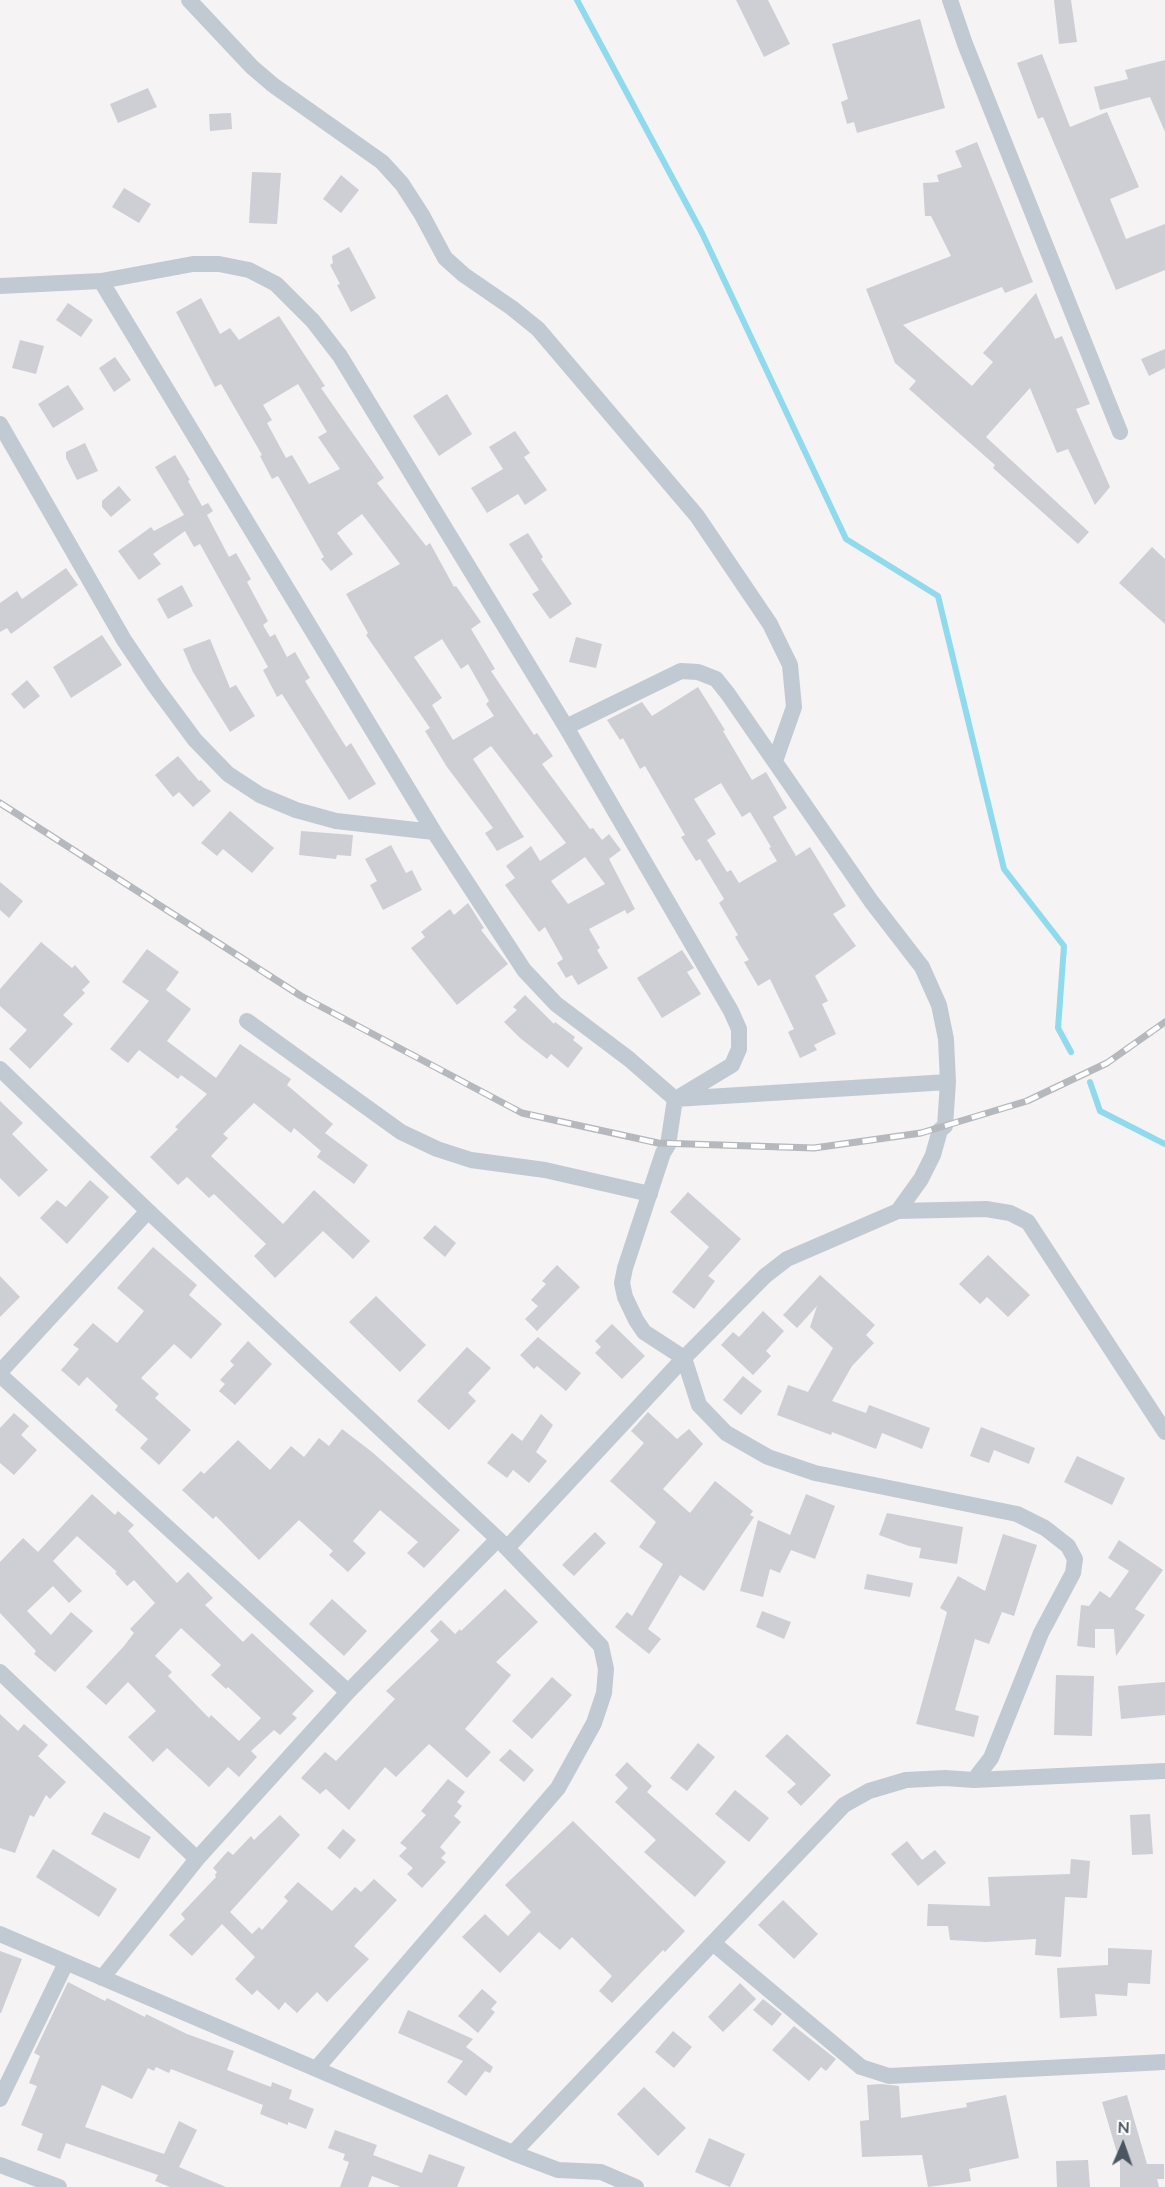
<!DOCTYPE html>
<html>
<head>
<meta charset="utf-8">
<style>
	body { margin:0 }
	#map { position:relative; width:1165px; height:2187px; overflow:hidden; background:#f5f3f3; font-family:Mulish,sans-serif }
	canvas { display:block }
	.north { position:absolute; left:1093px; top:2115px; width:60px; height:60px; -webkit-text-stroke:4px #fff; paint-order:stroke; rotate:2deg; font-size:16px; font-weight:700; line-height:24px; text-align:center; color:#4a5661 }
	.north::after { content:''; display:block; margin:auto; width:21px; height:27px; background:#4a5661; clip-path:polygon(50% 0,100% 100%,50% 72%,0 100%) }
</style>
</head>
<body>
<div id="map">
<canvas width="1165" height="2187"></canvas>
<div class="north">N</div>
</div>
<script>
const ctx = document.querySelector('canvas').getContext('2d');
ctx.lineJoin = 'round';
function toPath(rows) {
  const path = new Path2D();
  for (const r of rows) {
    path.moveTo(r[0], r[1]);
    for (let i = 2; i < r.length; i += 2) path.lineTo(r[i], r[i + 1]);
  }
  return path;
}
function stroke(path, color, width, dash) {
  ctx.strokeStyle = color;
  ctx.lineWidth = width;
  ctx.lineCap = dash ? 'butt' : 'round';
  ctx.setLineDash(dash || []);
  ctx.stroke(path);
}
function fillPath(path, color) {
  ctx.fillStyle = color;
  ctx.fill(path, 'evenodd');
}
const stream = toPath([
	[577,0,702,233,846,539,938,596,1004,869,1064,946,1058,1028,1071,1052],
	[1090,1082,1100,1111,1165,1144]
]);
const building = toPath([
	[736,0,768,0,790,44,764,57],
	[1054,0,1071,0,1077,42,1059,44],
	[920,19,945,108,857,133,854,122,847,124,841,102,848,99,832,44],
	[1042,54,1070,127,1107,112,1139,187,1110,199,1126,239,1165,224,1165,270,1116,290,1043,117,1038,119,1017,63],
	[1165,60,1165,132,1150,97,1100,110,1094,87,1128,79,1125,70],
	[148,88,157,107,118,123,110,104],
	[231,113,232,129,210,131,209,114],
	[977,142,1033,282,1005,293,1002,287,903,325,972,386,993,362,983,353,1036,293,1055,339,1062,336,1090,404,1076,409,1110,487,1095,505,1068,449,1057,453,1030,388,986,437,1089,532,1078,544,993,468,995,465,909,389,916,381,895,363,866,289,951,256,931,216,925,216,923,183,939,182,937,175,962,167,955,151],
	[252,172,281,173,277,224,249,223],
	[341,175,359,190,341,213,323,199],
	[124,188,151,204,139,223,112,207],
	[349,247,376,298,351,312,337,285,340,284,330,265,333,263,332,256],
	[201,298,220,334,230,328,239,340,279,316,325,386,321,388,384,478,377,483,426,546,430,543,454,587,456,586,481,622,471,629,495,669,491,671,534,735,537,733,553,756,542,764,590,829,593,828,602,840,609,834,621,850,609,859,635,909,627,914,625,910,589,929,600,948,597,950,608,968,578,985,572,975,566,978,557,963,563,959,545,927,539,932,505,885,515,878,506,866,531,846,540,861,566,843,491,746,473,759,524,837,497,851,485,833,493,828,447,767,425,731,430,728,366,635,368,633,346,594,400,564,362,514,337,533,353,554,331,571,321,559,324,557,278,476,272,479,260,456,262,455,221,384,215,387,176,312],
	[298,384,327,432,318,437,340,469,309,484,292,455,286,458,267,423,272,420,263,405],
	[442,639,461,669,468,664,489,701,486,704,494,716,453,740,432,705,442,698,414,657],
	[585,857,605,884,568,904,551,881],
	[68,303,93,320,81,337,56,320],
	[20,340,44,346,36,374,12,368],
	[1165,349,1165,368,1149,376,1141,359],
	[115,357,131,380,114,392,99,368],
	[68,385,84,409,53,428,38,404],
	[447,394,472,434,439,456,413,416],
	[515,431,530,453,524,457,547,490,525,505,518,494,487,513,471,488,503,469,489,447],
	[85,443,98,471,77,480,66,458,66,452],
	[175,455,190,480,188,481,202,506,208,503,213,511,207,515,229,557,236,553,251,579,247,582,268,621,263,625,270,637,275,634,287,657,295,652,310,678,305,681,346,747,351,743,376,784,349,800,282,694,277,697,263,670,268,667,200,544,194,547,185,531,153,554,161,564,139,580,118,551,151,527,154,531,184,515,155,467],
	[119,486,131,500,111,517,102,507,102,501],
	[528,533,543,557,541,559,572,604,550,619,532,594,539,590,509,544],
	[1152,547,1165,559,1165,624,1119,583],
	[66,568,78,585,11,634,7,628,0,632,0,603,17,591,22,599],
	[182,585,193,606,168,619,157,599],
	[102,635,122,665,71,698,53,667],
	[576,637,602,644,596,668,569,662],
	[210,639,230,688,236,685,255,716,230,732,193,672,183,649],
	[27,680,40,696,24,709,11,694],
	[698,687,725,730,723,731,752,780,766,772,787,808,773,817,796,856,810,847,846,906,833,914,856,946,815,976,828,1001,822,1004,836,1034,814,1045,817,1050,800,1058,788,1032,794,1029,770,979,758,986,744,962,749,960,735,937,738,935,719,903,724,899,700,859,696,861,681,837,685,835,645,766,640,769,623,738,620,740,607,720,642,702,652,716],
	[721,783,742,817,750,812,771,847,769,848,777,861,739,883,731,870,727,872,707,840,716,834,694,799],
	[178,756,199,781,201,780,211,791,193,807,179,792,173,797,155,775],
	[230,811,274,848,252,873,223,849,217,856,201,843],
	[301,831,353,835,351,856,337,855,336,859,299,855],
	[391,845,406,873,412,870,422,890,383,910,370,885,377,881,365,859],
	[0,882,23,901,9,918,0,910],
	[468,903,484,928,481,930,508,964,457,1005,411,948,425,937,421,932,450,909,454,915],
	[41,942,72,968,75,965,90,982,82,990,85,993,63,1015,73,1024,30,1069,9,1049,27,1030,0,1006,0,989],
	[147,949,179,972,166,990,191,1009,167,1041,216,1078,240,1044,291,1079,287,1085,333,1124,325,1133,368,1165,354,1184,317,1157,321,1151,294,1128,291,1133,254,1103,223,1134,228,1138,211,1156,283,1224,314,1190,370,1241,353,1259,323,1231,275,1278,254,1256,266,1244,214,1194,209,1198,187,1177,178,1185,150,1157,178,1129,175,1127,207,1094,181,1075,178,1079,139,1050,128,1063,110,1049,149,1001,122,982],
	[682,950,694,968,687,972,701,994,662,1018,637,978],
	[525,995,554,1024,555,1022,575,1037,573,1040,583,1048,568,1068,551,1054,547,1059,520,1038,504,1022,517,1010,513,1007],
	[0,1101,23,1123,12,1134,48,1170,19,1197,0,1178],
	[90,1180,109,1197,67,1244,40,1218,57,1200,66,1207],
	[688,1192,741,1239,708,1276,715,1281,694,1309,672,1292,709,1247,670,1212],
	[435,1225,456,1243,445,1257,423,1238],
	[153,1247,197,1285,189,1295,222,1324,191,1359,174,1344,141,1378,159,1394,155,1398,191,1430,159,1465,140,1448,148,1439,115,1410,118,1406,87,1377,79,1386,61,1370,79,1349,73,1345,93,1323,117,1343,144,1311,117,1288],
	[988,1255,1030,1295,1008,1317,987,1297,980,1304,959,1284],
	[557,1265,580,1287,537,1331,525,1319,538,1306,531,1300,546,1284,542,1281],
	[820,1275,875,1325,866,1335,874,1343,852,1366,832,1401,866,1413,869,1405,930,1428,922,1449,882,1433,876,1449,832,1432,831,1435,777,1415,788,1385,808,1392,833,1348,810,1327,817,1306,797,1328,783,1315],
	[0,1276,20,1297,0,1317],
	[376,1296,426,1345,400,1372,349,1322],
	[763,1311,784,1331,766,1351,771,1356,753,1375,721,1345,733,1332,739,1337],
	[612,1324,645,1356,622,1379,595,1353,601,1347,595,1341],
	[538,1337,581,1373,566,1391,537,1366,534,1369,520,1355],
	[248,1341,272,1364,235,1405,219,1391,225,1384,220,1380,234,1365,230,1361],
	[467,1347,491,1368,468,1393,476,1401,449,1430,417,1401],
	[743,1376,762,1391,741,1415,723,1400],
	[648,1412,677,1439,689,1429,703,1444,663,1489,690,1513,715,1481,753,1511,750,1515,754,1517,704,1591,680,1575,648,1629,661,1639,649,1654,615,1627,627,1612,632,1616,663,1564,639,1547,656,1522,610,1481,644,1443,631,1431],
	[14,1413,29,1426,21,1435,37,1450,14,1475,0,1463,0,1428],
	[541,1414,553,1425,536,1452,547,1461,529,1483,513,1470,507,1478,487,1463,512,1433,522,1441],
	[981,1427,1035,1448,1029,1464,994,1450,989,1463,970,1456],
	[342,1429,372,1452,460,1530,424,1568,407,1553,418,1542,380,1510,353,1541,366,1553,348,1572,329,1555,333,1551,299,1520,259,1560,216,1516,213,1519,182,1490,201,1471,204,1474,238,1440,270,1470,291,1446,304,1457,319,1438,329,1446],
	[1077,1456,1125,1478,1112,1505,1064,1482],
	[92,1494,115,1515,118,1511,134,1525,128,1531,177,1583,188,1572,213,1598,205,1605,243,1642,252,1633,314,1691,292,1714,297,1718,280,1735,274,1730,251,1751,257,1757,239,1777,228,1767,209,1787,167,1748,153,1762,128,1737,156,1711,128,1682,106,1705,86,1687,124,1646,134,1633,130,1629,155,1603,134,1580,127,1586,115,1573,117,1572,77,1536,53,1561,82,1591,69,1603,53,1586,27,1611,51,1635,71,1612,93,1631,55,1672,34,1654,36,1651,0,1613,0,1562,23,1538,38,1552],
	[181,1628,221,1665,211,1675,226,1689,228,1687,261,1718,239,1741,211,1715,209,1718,168,1676,172,1672,155,1656],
	[806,1494,835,1506,815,1559,791,1550,780,1573,770,1569,763,1597,740,1591,758,1520,790,1535],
	[887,1513,963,1527,957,1564,919,1558,921,1548,909,1546,879,1535],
	[595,1532,606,1543,574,1576,562,1565],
	[1003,1534,1037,1545,1014,1616,1002,1612,989,1644,975,1639,955,1710,979,1716,974,1737,916,1724,947,1612,940,1608,958,1576,985,1591],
	[1119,1540,1163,1570,1135,1609,1145,1615,1116,1656,1114,1629,1095,1629,1095,1648,1077,1646,1081,1605,1089,1606,1100,1591,1110,1598,1129,1571,1108,1558],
	[867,1574,913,1583,910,1597,864,1589],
	[505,1589,538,1622,496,1662,511,1675,465,1729,491,1752,467,1778,429,1744,396,1777,385,1767,349,1810,326,1789,320,1794,301,1778,325,1752,336,1761,395,1699,386,1691,439,1640,430,1631,441,1620,455,1634,460,1629,461,1631],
	[332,1599,367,1631,344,1656,309,1624],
	[762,1611,791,1622,784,1639,756,1627],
	[1056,1675,1094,1676,1092,1736,1054,1735],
	[552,1677,572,1695,532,1739,512,1721],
	[1165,1682,1165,1715,1121,1719,1118,1686],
	[0,1714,18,1731,24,1724,48,1745,38,1756,66,1782,50,1799,46,1795,34,1817,30,1815,15,1853,0,1848],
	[787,1734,831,1775,801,1806,787,1792,796,1784,765,1756],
	[698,1743,715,1757,687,1791,670,1778],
	[510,1749,534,1770,524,1782,499,1760],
	[627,1762,652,1786,647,1792,726,1862,695,1897,644,1852,656,1840,615,1802,628,1788,615,1775],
	[448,1779,465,1792,457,1802,462,1806,454,1816,461,1822,440,1847,446,1853,441,1858,446,1862,422,1888,407,1874,413,1868,399,1856,407,1848,400,1843,426,1815,421,1811],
	[735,1790,769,1818,749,1842,715,1814],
	[104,1812,151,1837,139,1859,91,1834],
	[1150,1814,1153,1854,1132,1855,1130,1815],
	[280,1815,300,1835,230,1912,252,1934,259,1927,262,1930,288,1901,284,1897,298,1882,332,1911,355,1887,361,1892,374,1879,397,1900,354,1946,369,1959,327,2002,317,1992,297,2013,285,2002,279,2010,257,1990,252,1995,235,1979,255,1957,222,1924,192,1956,169,1935,185,1919,181,1914,216,1877,215,1875,217,1872,213,1868,228,1851,233,1855,251,1836,254,1840],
	[573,1821,685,1931,665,1952,663,1950,612,2003,599,1991,612,1976,572,1937,560,1950,539,1932,500,1973,462,1937,485,1914,508,1936,531,1912,505,1885],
	[343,1829,356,1840,340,1859,327,1848],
	[907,1841,922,1860,935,1850,946,1863,918,1886,891,1854],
	[53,1849,117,1889,99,1917,36,1877],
	[1071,1859,1090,1861,1087,1898,1065,1897,1061,1957,1035,1955,1036,1939,986,1942,950,1940,948,1926,927,1926,928,1904,990,1906,988,1877,1070,1874],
	[783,1900,818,1934,794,1959,758,1925],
	[1108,1948,1152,1950,1150,1984,1128,1983,1127,1996,1095,1994,1097,2016,1060,2018,1057,1968,1108,1965],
	[0,1951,22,1959,1,2013,0,2013],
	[68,1982,105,2001,107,1998,145,2017,146,2014,187,2034,234,2051,227,2070,271,2087,272,2082,292,2090,289,2099,314,2109,306,2129,288,2122,288,2125,260,2114,263,2105,171,2069,169,2073,156,2067,154,2071,148,2068,132,2099,102,2085,85,2127,164,2154,179,2121,197,2130,179,2167,226,2187,170,2187,155,2181,158,2175,66,2143,60,2159,37,2150,43,2134,21,2125,37,2086,29,2083,40,2056,34,2053],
	[740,1983,756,1999,723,2032,708,2017],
	[482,1989,497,2002,491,2009,495,2012,478,2033,458,2016],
	[763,1999,782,2014,772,2026,753,2010],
	[408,2010,473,2039,466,2047,493,2067,490,2073,485,2071,466,2096,447,2082,463,2061,398,2033],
	[794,2026,836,2059,826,2071,821,2067,809,2081,772,2050],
	[673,2031,692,2047,674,2068,655,2052],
	[881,2084,899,2086,901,2118,967,2107,966,2103,1006,2095,1019,2158,969,2169,971,2181,928,2187,922,2155,862,2157,860,2121,869,2120,867,2085],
	[644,2087,686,2128,658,2156,617,2114],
	[1127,2095,1147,2164,1164,2164,1164,2179,1157,2179,1159,2187,1120,2187,1120,2163,1102,2102],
	[335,2130,377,2145,373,2155,422,2173,429,2154,465,2167,457,2187,401,2187,372,2176,368,2187,340,2187,349,2162,343,2160,345,2154,328,2148],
	[709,2138,745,2154,730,2187,695,2172],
	[1088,2160,1090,2187,1057,2187,1056,2161]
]);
const minor = toPath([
	[189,0,252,67,273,85,382,162,402,184,422,215,445,258,464,275,512,308,538,329,697,516,770,624,790,665,794,707,775,761],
	[950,0,965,44,1120,432],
	[101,281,434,832],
	[0,286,101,281,193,264,219,264,249,270,276,284,313,321,340,356,566,727,731,1011,739,1029,739,1049,732,1065,679,1097],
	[0,424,124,640,155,686,195,740,228,774,260,795,296,810,336,821,434,832,524,970,556,1004,629,1059,675,1099,948,1082],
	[247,1021,401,1132,437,1149,471,1160,545,1170,650,1194],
	[0,1069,148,1211,498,1539,601,1646,606,1669,604,1693,594,1723,558,1788,316,2069],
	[675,1099,668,1145,663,1153,625,1268,622,1283,625,1297,636,1320,644,1332,684,1358,699,1405,726,1433,768,1457,815,1473,1017,1514,1045,1528,1068,1546,1075,1559,1073,1573,1041,1633,991,1758,974,1780],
	[898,1211,986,1209,1010,1213,1028,1222,1165,1432],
	[0,1372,148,1211],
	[0,1375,348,1692,197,1859,102,1978],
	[507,1548,684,1358,765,1276,787,1259,898,1211,921,1179,933,1155,940,1130,945,1126,948,1082,946,1039,939,1005,922,967,871,901,728,694,716,679,698,672,681,671,566,727],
	[0,1672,197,1859],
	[348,1692,498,1539],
	[0,1934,513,2153,558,2170,601,2172,636,2187],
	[713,1943,861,2067,889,2076,1165,2062],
	[0,2099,66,1963],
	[513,2153,844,1805,869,1791,906,1780,945,1778,974,1780,1165,1771],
	[0,2165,59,2187]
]);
const rail = toPath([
	[0,803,301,996,522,1113,658,1143,814,1148,921,1133,1027,1101,1107,1063,1165,1022]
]);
stroke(stream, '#90daee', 6);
fillPath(building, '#cdcfd5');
stroke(minor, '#c1cad2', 16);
stroke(rail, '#b5b8bd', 7);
stroke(rail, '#fff', 4.5, [14]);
</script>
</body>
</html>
